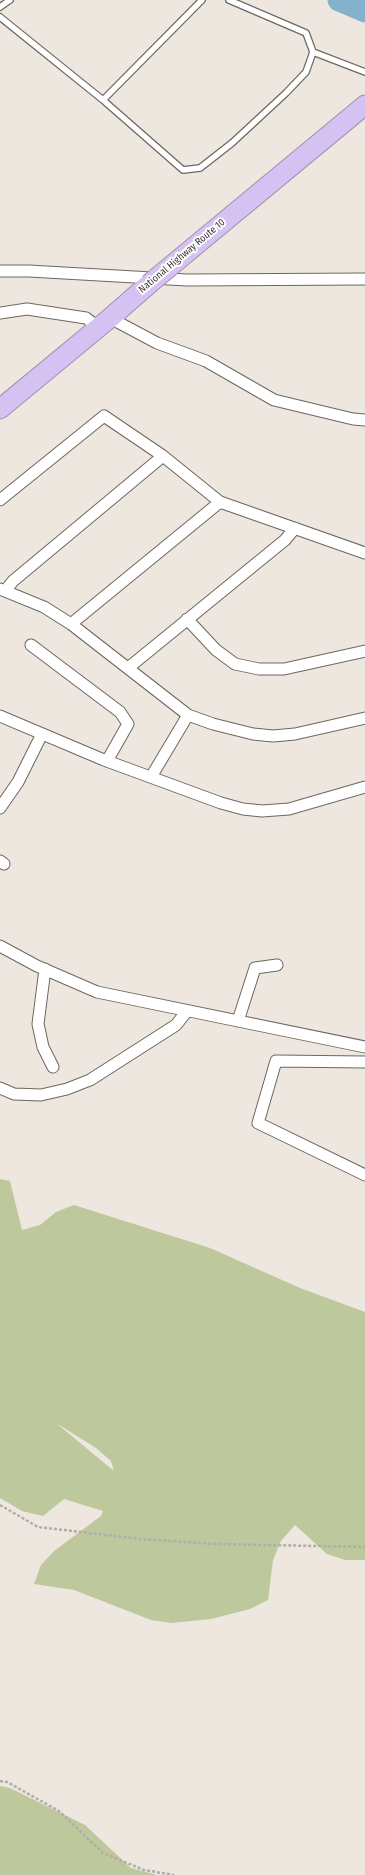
<!DOCTYPE html>
<html>
<head>
<meta charset="utf-8">
<style>
	body { margin:0 }
	canvas { display:block; background:#ede7df }
</style>
</head>
<body>
<canvas width="365" height="1875"></canvas>
<script>
const ctx = document.querySelector('canvas').getContext('2d');
ctx.lineJoin = 'round';
function fillPath(path, color) {
  ctx.fillStyle = color;
  ctx.fill(path, 'evenodd');
}
function toPath(rows) {
  const path = new Path2D();
  for (const r of rows) {
    path.moveTo(r[0], r[1]);
    for (let i = 2; i < r.length; i += 2) path.lineTo(r[i], r[i + 1]);
  }
  return path;
}
function stroke(path, color, width, dash) {
  ctx.strokeStyle = color;
  ctx.lineWidth = width;
  ctx.lineCap = dash ? 'butt' : 'round';
  ctx.setLineDash(dash || []);
  ctx.stroke(path);
}
function label(font, color, halo, rows, align = 'center') {
  ctx.font = font + ' "Fira Sans Condensed",sans-serif';
  ctx.lineWidth = 4;
  ctx.setLineDash([]);
  ctx.textBaseline = 'middle';
  ctx.strokeStyle = halo;
  ctx.fillStyle = color;
  for (const [text, x, y, turn = 0] of rows) {
    ctx.save();
    ctx.translate(x, y);
    ctx.rotate((+turn || 0) * Math.PI / 180);
    ctx.textAlign = isNaN(turn) ? turn : align;
    if (halo) ctx.strokeText(text, 0, 0);
    ctx.fillText(text, 0, 0);
    ctx.restore();
  }
}
const green = toPath([
	[0,1179,10,1181,22,1230,40,1225,56,1212,74,1205,210,1248,300,1288,365,1312,365,1560,345,1560,327,1554,295,1525,281,1541,273,1560,268,1600,250,1609,211,1619,171,1623,151,1620,74,1590,34,1584,41,1565,54,1551,101,1516,103,1511,64,1499,43,1516,22,1511,0,1498],
	[56,1423,96,1448,111,1461,114,1471],
	[0,1786,10,1788,85,1825,131,1868,157,1875,0,1875]
]);
const river = toPath([
	[339,0,365,11]
]);
const path = toPath([
	[0,1505,38,1527,141,1539,216,1544,365,1547],
	[0,1781,7,1782,59,1811,103,1853,144,1870,174,1875]
]);
const lane = toPath([
	[0,7,10,0],
	[0,17,103,100,183,170,200,168,232,143,286,93,306,72,313,52,306,33,229,0],
	[313,52,365,72],
	[103,100,202,0]
]);
const street = toPath([
	[0,271,29,271,187,280,365,279],
	[0,313,27,309,86,318,99,328],
	[110,318,157,343,206,361,274,400,353,419,365,420],
	[0,500,104,416,163,456,220,502,365,553],
	[0,589,44,607,71,624,188,715,213,724,253,734,273,736,295,734,365,718],
	[5,591,13,581,163,456],
	[187,619,216,650,235,664,259,669,284,669,365,651],
	[71,624,220,502],
	[31,645,120,712,128,724,107,761],
	[128,668,285,540,295,528],
	[0,716,104,760,221,803,243,809,262,811,289,809,365,787],
	[151,777,188,715],
	[0,808,18,782,42,734],
	[0,861,4,864],
	[0,946,37,966,97,992,365,1047],
	[45,969,38,1024,43,1047,53,1067],
	[238,1021,255,968,277,965],
	[365,1062,276,1061,258,1123,365,1175],
	[0,1088,14,1094,41,1095,67,1089,90,1080,176,1025,187,1011]
]);
const highway = toPath([
	[172,265,365,105],
	[0,409,110,318,149,284]
]);
const highwayBridge = toPath([
	[149,284,172,265]
]);
const streetNames = [
	["National Highway Route 10",182,256,-40]
];
fillPath(green, '#bec89d');
stroke(river, '#84b1cc', 23);
stroke(lane, '#6c6761', 8);
stroke(street, '#6c6761', 13);
stroke(highway, '#9f91b0', 21);
stroke(path, '#b2ada6', 2.5, [3, 2]);
stroke(lane, '#fff', 5.5);
stroke(street, '#fff', 11);
stroke(highway, '#d5c1f2', 19);
stroke(highwayBridge, '#9f91b0', 21, []);
stroke(highwayBridge, '#d5c1f2', 19);
label('10px', '#3c3936', '#fff', streetNames);
</script>
</body>
</html>
